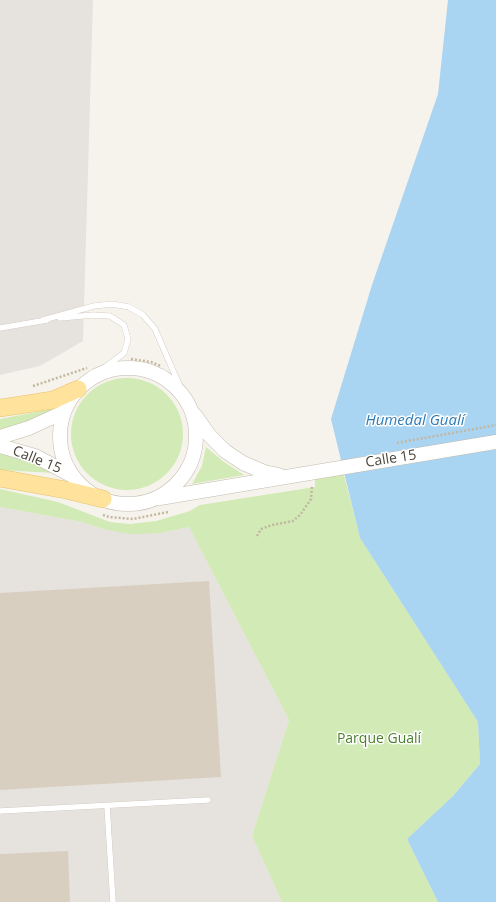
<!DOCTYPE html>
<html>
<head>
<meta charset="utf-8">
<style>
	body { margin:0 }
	canvas { display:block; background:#f6f3ec }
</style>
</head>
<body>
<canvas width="496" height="902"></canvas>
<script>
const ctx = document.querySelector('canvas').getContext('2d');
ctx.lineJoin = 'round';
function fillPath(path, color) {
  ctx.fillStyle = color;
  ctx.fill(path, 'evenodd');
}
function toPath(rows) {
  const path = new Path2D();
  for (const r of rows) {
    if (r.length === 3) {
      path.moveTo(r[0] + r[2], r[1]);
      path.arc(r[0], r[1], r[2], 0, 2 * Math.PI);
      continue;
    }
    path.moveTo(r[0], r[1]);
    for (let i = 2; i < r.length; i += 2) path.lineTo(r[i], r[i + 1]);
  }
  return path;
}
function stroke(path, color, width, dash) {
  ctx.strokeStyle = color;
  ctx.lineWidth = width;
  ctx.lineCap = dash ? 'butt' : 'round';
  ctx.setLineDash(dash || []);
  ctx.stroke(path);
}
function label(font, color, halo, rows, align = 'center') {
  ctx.font = font + ' "Open Sans",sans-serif';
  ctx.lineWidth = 3;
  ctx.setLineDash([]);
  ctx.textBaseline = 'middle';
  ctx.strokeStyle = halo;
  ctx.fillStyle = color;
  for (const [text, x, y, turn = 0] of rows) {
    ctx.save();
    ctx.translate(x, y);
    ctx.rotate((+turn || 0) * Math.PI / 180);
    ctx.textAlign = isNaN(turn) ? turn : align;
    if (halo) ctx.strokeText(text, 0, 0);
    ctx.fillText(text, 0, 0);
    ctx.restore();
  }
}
const industrial = toPath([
	[0,0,93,0,83,341,40,366,0,375],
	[0,507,82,522,103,529,160,533,189,527,289,720,252,836,282,902,0,902]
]);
const green = toPath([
	[127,434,56],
	[52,409,37,420,0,432,0,419],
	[206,447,224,462,244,475,192,484,202,466],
	[0,453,19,457,54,473,0,470],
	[315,472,344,475,360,538,478,722,480,764,453,796,407,839,438,902,282,902,252,836,289,720,189,527,160,533,129,534,103,529,82,522,0,507,0,489,58,502,110,522,129,524,156,521,190,511,200,505,315,487]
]);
const water = toPath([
	[448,0,496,0,496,902,438,902,407,839,453,796,480,764,478,722,360,538,331,419,372,285,438,94]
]);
const building = toPath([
	[209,581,221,777,0,790,0,593],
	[68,851,70,902,0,902,0,854]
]);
const path = toPath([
	[131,359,151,362,161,366],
	[33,386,87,368],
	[397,443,496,425],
	[103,515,109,517,133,519,168,512],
	[257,536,261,529,272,525,293,521,300,515,311,499,312,485]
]);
const service = toPath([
	[60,318,93,315,110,316,124,325,128,339,124,353,92,377],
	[43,320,94,306,112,304,129,307,143,315,155,329,185,398],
	[0,328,47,320],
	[107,806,113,902],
	[0,811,208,800]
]);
const tertiary = toPath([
	[128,436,68],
	[195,415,209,435,225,451,243,463,264,472,279,475],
	[0,437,29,428,64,412],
	[0,446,35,456,71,475],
	[160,498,496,442]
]);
const primary = toPath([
	[0,408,53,400,78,389],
	[0,478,66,490,103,499]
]);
const streetNames = [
	["Calle 15",391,459,-9],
	["Calle 15",37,460,22]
];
const parkNames = [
	["Parque Gualí",379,739]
];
const waterNames = [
	["Humedal Gualí",415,421]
];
fillPath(industrial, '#e6e2dd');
fillPath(green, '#d2eab5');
fillPath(water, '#a9d4f2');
fillPath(building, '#d8cfc1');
stroke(service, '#c2bbae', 6);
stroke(tertiary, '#c2bbae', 15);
stroke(primary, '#e6c16a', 18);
stroke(path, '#c4b79f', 2.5, [2, 2]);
stroke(service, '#fff', 5.5);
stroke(tertiary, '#fff', 14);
stroke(primary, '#ffe39c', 17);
label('14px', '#4b4439', '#fff', streetNames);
label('14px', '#4a7f2a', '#fff', parkNames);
label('italic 15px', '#2e7ab2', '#fff', waterNames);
</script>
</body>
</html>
